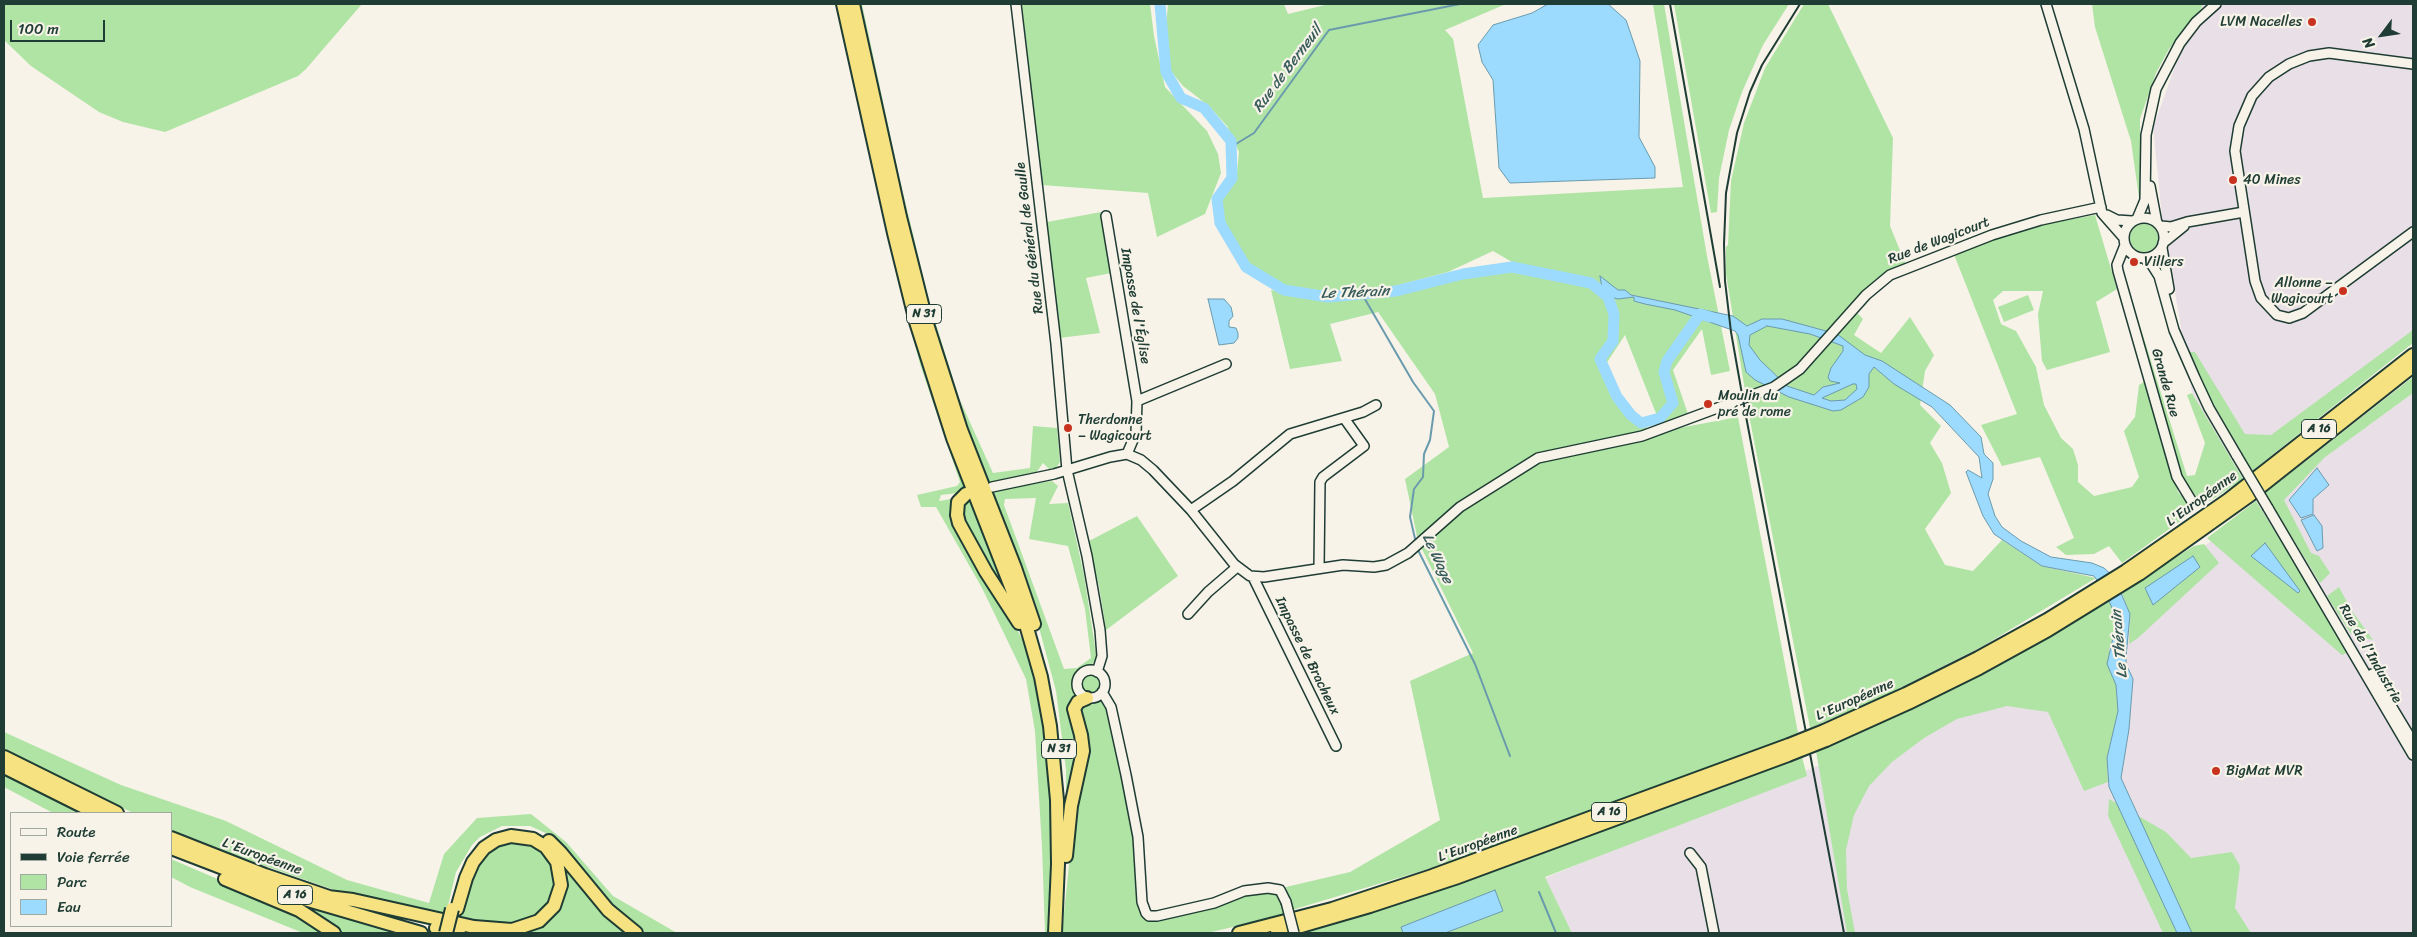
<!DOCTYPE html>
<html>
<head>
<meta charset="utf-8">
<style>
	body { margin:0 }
	#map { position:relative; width:2417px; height:937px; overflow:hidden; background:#f7f3e8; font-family:Sriracha,sans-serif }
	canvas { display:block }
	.frame { position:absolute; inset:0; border:5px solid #1f3d34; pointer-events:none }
	.legend { position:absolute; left:10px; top:812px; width:162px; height:115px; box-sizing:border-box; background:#f7f3e8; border:1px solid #a1aaa0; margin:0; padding:6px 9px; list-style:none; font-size:15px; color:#1f3d34 }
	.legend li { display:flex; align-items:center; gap:10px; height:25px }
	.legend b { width:25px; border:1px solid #a1aaa0 }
	.north { position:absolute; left:2357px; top:10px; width:50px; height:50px; -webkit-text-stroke:4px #f7f3e8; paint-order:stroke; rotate:239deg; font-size:14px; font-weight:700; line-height:20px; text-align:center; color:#1f3d34 }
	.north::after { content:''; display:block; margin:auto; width:18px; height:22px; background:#1f3d34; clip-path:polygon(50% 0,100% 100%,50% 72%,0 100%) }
	.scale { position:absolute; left:10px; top:20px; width:95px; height:22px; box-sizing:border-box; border:2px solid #1f3d34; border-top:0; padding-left:6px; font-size:15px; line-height:18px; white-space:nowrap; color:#1f3d34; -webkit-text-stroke:4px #f7f3e8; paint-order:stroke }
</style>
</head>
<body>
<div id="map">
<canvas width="2417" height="937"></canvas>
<div class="frame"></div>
<ul class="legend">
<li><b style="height:6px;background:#f7f3e8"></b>Route</li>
<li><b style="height:6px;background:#1f3d34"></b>Voie ferrée</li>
<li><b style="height:14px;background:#b0e4a5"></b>Parc</li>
<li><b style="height:14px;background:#9cdafe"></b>Eau</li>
</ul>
<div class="north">N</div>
<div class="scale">100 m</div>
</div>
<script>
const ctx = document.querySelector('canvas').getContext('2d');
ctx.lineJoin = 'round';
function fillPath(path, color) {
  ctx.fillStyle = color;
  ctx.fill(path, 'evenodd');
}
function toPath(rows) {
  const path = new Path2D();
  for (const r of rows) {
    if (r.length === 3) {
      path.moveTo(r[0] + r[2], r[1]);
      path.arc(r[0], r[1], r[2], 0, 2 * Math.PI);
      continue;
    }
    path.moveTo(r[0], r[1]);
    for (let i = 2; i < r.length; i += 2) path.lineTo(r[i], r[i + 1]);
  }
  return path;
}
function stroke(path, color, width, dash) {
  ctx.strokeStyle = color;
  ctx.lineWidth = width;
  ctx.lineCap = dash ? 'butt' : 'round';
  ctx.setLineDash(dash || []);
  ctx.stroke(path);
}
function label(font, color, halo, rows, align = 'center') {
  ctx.font = font + ' Sriracha,sans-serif';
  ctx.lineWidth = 4.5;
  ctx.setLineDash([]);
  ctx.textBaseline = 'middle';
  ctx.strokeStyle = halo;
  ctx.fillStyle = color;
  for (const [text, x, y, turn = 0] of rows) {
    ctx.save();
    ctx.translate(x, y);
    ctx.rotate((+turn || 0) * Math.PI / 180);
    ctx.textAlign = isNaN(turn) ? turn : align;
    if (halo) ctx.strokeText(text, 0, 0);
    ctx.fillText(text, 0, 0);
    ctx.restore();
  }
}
const built = toPath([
	[2203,4,2413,4,2413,331,2251,456,2271,496,2413,393,2413,933,1572,933,1545,878,1832,760,2198,550,2260,508,2192,393,2162,216,2153,128,2179,55]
]);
const green = toPath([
	[4,4,362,4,306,69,298,76,165,132,123,122,99,112,31,66,4,40],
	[836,4,839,4,967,487,958,493,941,495,939,501,951,499,954,505,1029,653,1039,696,1046,731,1051,791,1051,933,1039,933,1045,932,1042,847,1035,731,1026,679,982,588,936,507,921,507,917,495,957,486,960,482,920,364,897,277],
	[858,4,862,4,899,176,930,305,959,398,993,473,1030,468,1033,426,1057,428,1060,462,1056,468,1049,469,1043,463,1036,473,989,484,945,364,924,294],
	[1022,4,1150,4,1154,36,1165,87,1207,131,1218,154,1221,173,1205,214,1157,237,1148,193,1042,185],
	[1168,4,1284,4,1288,14,1329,4,1506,4,1445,30,1453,39,1483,198,1683,187,1653,4,1664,4,1707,256,1730,371,1711,375,1702,329,1673,370,1688,414,1661,426,1625,335,1604,367,1617,397,1652,433,1738,417,1798,733,1719,765,1428,869,1292,910,1286,887,1350,872,1440,820,1410,681,1473,653,1418,541,1405,479,1449,447,1435,394,1378,312,1330,324,1342,361,1290,369,1271,290,1345,301,1512,262,1493,251,1448,272,1391,287,1325,291,1281,285,1249,265,1223,221,1222,201,1237,172,1239,152,1227,126,1209,106,1183,86,1170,70,1165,41],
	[1674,4,1789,4,1763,45,1742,92,1729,130,1719,178,1717,212,1711,213],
	[1804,4,1828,4,1893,138,1890,226,1906,265,1876,279,1851,306,1863,319,1854,335,1881,353,1910,317,1934,355,1925,371,1920,405,1941,426,1930,443,1942,463,1951,493,1925,529,1945,565,1973,571,2002,540,2042,566,2096,578,1983,646,1878,699,1810,728,1749,415,1726,274,1726,247,1728,245,1731,181,1744,123,1765,68],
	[2092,4,2203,4,2199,14,2169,49,2156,73,2140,119,2140,149,2143,192,2139,198,2131,141,2095,27],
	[1101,212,1111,273,1086,278,1100,333,1059,338,1047,222],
	[2095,215,2117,289,2096,302,2110,352,2047,370,2042,361,2038,314,2043,291,2003,291,1993,300,2001,324,2016,331,2036,367,2044,405,2061,438,2073,449,2078,465,2078,482,2094,496,2132,487,2139,477,2124,431,2135,417,2139,385,2147,380,2178,492,2188,503,2186,517,2122,563,2109,546,2094,554,2066,555,2056,547,2074,538,2040,457,2002,466,1981,425,2017,414,1953,252,2035,226],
	[2144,238,14],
	[2028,295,2034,310,2004,322,1998,307],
	[2131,297,2187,476,2195,475,2205,443,2187,395,2192,393,2243,479,2210,501,2199,500,2179,474,2128,298],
	[2413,330,2413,343,2252,471,2205,389,2189,352,2195,352,2245,434,2271,435],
	[2413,377,2413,393,2324,458,2284,500,2311,553,2319,556,2330,573,2320,583,2265,493],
	[1052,481,1058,486,1049,504,1068,503,1084,575,1097,660,1074,678,1072,685,1080,697,1080,748,1066,820,1066,770,1056,691,1029,590,992,493,1008,488],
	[1036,498,1029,539,1068,546,1085,609,1091,658,1077,668,1064,669,1004,505,1005,499],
	[970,496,1012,606,961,519,962,501],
	[2256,501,2347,647,2349,652,2342,655,2207,538],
	[1137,516,1178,576,1106,630,1099,586,1087,542],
	[2204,544,2219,563,2138,638,2129,644,2130,614,2121,591,2194,546],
	[2339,587,2352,611,2373,640,2351,634,2327,596],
	[2110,601,2114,613,2115,629,2109,650,2116,685,2118,711,2107,758,2108,782,2084,791,2048,712,2007,706,1957,719,1924,738,1892,762,1869,786,1854,815,1846,850,1847,889,1855,933,1847,933,1816,751,1981,675],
	[1091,685,10],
	[1101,700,1109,710,1133,830,1140,913,1148,920,1242,896,1273,892,1279,895,1285,915,1207,933,1062,933,1076,797,1079,708,1087,702],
	[4,732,121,785,226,821,347,880,429,903,444,854,477,818,531,814,566,842,613,896,677,933,645,933,634,926,618,912,550,835,530,826,502,826,480,837,472,845,456,872,446,914,434,913,360,899,251,861,171,830,171,813,133,813,4,749],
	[1802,757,1807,776,1545,877,1572,933,1445,933,1503,911,1495,891,1401,927,1403,933,1301,933,1375,912,1461,882],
	[4,775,16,781,79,813,53,813,4,787],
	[2109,799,2166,832,2191,858,2232,852,2240,866,2235,908,2251,933,2163,933,2108,816],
	[518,841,538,847,551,860,556,879,554,898,540,914,511,924,487,924,459,918,468,886,483,858,497,845],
	[171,859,292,911,326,933,303,933,190,887,171,877],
	[560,861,632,933,506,933,549,917],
	[313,909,400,933,339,933,313,912]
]);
const water = toPath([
	[1548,4,1608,4,1626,20,1640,61,1639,137,1655,167,1655,178,1510,183,1499,168,1493,80,1482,62,1478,45,1493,25,1532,13,1548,4],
	[1600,276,1618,290,1625,290,1631,295,1733,316,1747,326,1762,319,1782,319,1837,334,1865,355,1882,361,1950,405,1981,437,1984,454,1993,463,1993,479,1988,494,1995,516,2002,527,2021,541,2051,557,2092,563,2104,568,2114,577,2130,614,2126,657,2126,664,2133,679,2129,729,2121,778,2192,933,2177,933,2109,787,2107,758,2118,711,2116,685,2107,664,2115,629,2114,613,2106,593,2094,576,2042,566,1994,534,1983,516,1966,472,1968,470,1982,478,1979,457,1932,407,1894,384,1874,367,1869,374,1869,387,1863,397,1841,410,1833,411,1789,397,1755,380,1746,372,1738,335,1735,331,1675,310,1645,304,1634,301,1634,297,1618,299,1603,295,1600,276],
	[1767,326,1810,334,1843,346,1843,351,1831,368,1828,377,1830,381,1840,383,1823,387,1814,395,1787,386,1760,360,1749,345,1750,335,1767,326],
	[1853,384,1856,384,1857,389,1845,400,1831,401,1822,398,1853,384],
	[1208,299,1224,299,1231,307,1233,316,1229,321,1229,327,1236,328,1238,333,1238,338,1234,343,1219,345,1208,299],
	[2317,468,2329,485,2313,499,2313,514,2301,518,2289,500,2317,468],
	[2314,515,2322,526,2323,548,2317,551,2301,520,2314,515],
	[2265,543,2300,591,2298,593,2251,556,2265,543],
	[2193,556,2200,567,2153,605,2145,588,2193,556],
	[1495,890,1503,911,1445,933,1403,933,1401,927,1495,890]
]);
const stream = toPath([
	[1231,147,1254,133,1329,30,1460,4],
	[1362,294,1413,382,1434,411,1430,440,1424,454,1423,477,1414,489,1410,517,1416,543],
	[1417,548,1475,664,1510,756],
	[1539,892,1556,933]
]);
const river = toPath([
	[1160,4,1166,72,1181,98,1204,108,1231,141,1232,178,1217,199,1220,223,1246,267,1284,290,1328,297,1396,291,1463,274,1512,267,1591,283,1608,297,1614,314,1613,341,1600,359,1617,397,1631,415,1641,423,1660,418,1673,403,1664,372,1667,361,1700,314,1710,317]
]);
const minor = toPath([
	[1016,4,1056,344,1067,470,1087,556,1100,630,1102,656,1097,672],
	[2046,4,2084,129,2102,213,2124,238],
	[2413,64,2329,53,2309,56,2289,64,2269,77,2252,96,2239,126,2235,151,2255,281,2261,298,2277,315,2289,318,2303,313,2413,232],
	[2150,186,2157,223],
	[2107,215,2117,220,2132,221],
	[1106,216,1137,401],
	[2144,238,20],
	[2137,219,2145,200,2146,135,2156,89,2180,43,2196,22,2216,4],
	[2161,226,2171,227,2187,222,2244,212],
	[2163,243,2184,226],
	[2125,245,2117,265,2118,271,2177,477,2191,500],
	[2162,248,2169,289],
	[2144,258,2152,265,2159,276,2174,330,2195,378,2209,408,2237,456],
	[1127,454,1136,433,1137,401,1226,364],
	[992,487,1054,474,1110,457,1127,454,1141,460,1153,470,1191,510,1234,564,1250,576,1264,577,1343,565,1374,567,1386,565,1408,553,1460,507,1538,458,1642,436,1774,387,1800,369,1866,295,1890,275,1992,235,2041,220,2101,207],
	[2268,508,2413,755],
	[1191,510,1233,481,1290,434,1363,412,1376,405],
	[1319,568,1320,482,1323,477,1364,446,1344,418],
	[1253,577,1336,746],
	[1188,614,1208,592,1237,567],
	[1091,684,14],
	[2372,674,2413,742],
	[1102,692,1111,707,1126,775,1138,837,1142,902,1146,913,1149,916,1157,916,1214,903,1244,891,1268,888,1280,890,1286,902],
	[1690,853,1701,867,1714,933]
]);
const highway = toPath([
	[843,4,894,233,916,322,953,438,1027,628,1041,677,1050,726,1057,800,1058,864,1055,933],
	[853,4,900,217,927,324,961,430,1015,568,1034,624],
	[966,494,958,502,957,515,959,523,986,572,1019,623],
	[1824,731,1906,694,1978,658,2047,620,2126,571,2228,500,2413,355],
	[1826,740,1908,703,1979,668,2048,630,2139,574,2250,495,2413,366],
	[4,757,117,813],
	[4,767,96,813],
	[171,838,265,875,335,899],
	[549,841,561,853,608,910,636,933],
	[171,848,301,898,421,933],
	[1066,856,1071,806,1083,751,1081,735,1074,709,1078,702,1087,698],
	[225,879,299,910,334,933],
	[328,897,353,900,474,927,512,930,539,921,554,906,561,885,557,862,546,847,533,839,511,836,496,840,484,848,473,862,466,878,457,909],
	[436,928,459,933],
	[1239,933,1332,909,1432,876,1789,745],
	[1277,933,1370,906,1455,878,1788,755]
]);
const rail = toPath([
	[1670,4,1720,287],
	[1800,4,1762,65,1750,92,1737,133,1726,193,1724,244,1725,281,1731,332,1745,411,1844,933]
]);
const minorBridge = toPath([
	[2237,456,2268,508],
	[1286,902,1294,933]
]);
const highwayBridge = toPath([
	[1789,745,1824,731],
	[1788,755,1826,740],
	[446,933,452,909]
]);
const markers = [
	[2312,22,5,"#c8321e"],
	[2233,180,5,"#c8321e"],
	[2134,262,5,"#c8321e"],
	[2343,291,5,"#c8321e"],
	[1708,404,5,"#c8321e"],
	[1068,428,5,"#c8321e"],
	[2216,771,5,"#c8321e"]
];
const shields = [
	[924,314,35],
	[2319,429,35],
	[1059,749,35],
	[1609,812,35],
	[295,895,35]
];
const shieldNames = [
	["N 31",924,314],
	["A 16",2319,429],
	["N 31",1059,749],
	["A 16",1609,812],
	["A 16",295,895]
];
const poiNames = [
	["LVM Nacelles",2302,22,"right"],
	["40 Mines",2243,180],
	["Villers",2144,262],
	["Allonne –",2333,283,"right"],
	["Wagicourt",2333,299,"right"],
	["Moulin du",1718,396],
	["pré de rome",1718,412],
	["Therdonne",1078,420],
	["– Wagicourt",1078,436],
	["BigMat MVR",2226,771]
];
const streetNames = [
	["Rue du Général de Gaulle",1030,238,-97],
	["Rue de Wagicourt",1939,241,-21],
	["Impasse de l'Église",1135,306,80],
	["Grande Rue",2165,383,74],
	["L'Européenne",2202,499,-36],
	["Rue de l'Industrie",2370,654,60],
	["Impasse de Bracheux",1307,656,64],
	["L'Européenne",1855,700,-24],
	["L'Européenne",1478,844,-20],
	["L'Européenne",262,857,20]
];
const waterNames = [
	["Rue de Berneuil",1288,69,-53],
	["Le Thérain",1355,293,-2],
	["Le Wage",1437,559,65],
	["Le Thérain",2120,644,-95]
];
fillPath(built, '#e9e0e7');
fillPath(green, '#b0e4a5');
fillPath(water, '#9cdafe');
stroke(water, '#6a9bad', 1);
stroke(stream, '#6a9bad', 2);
stroke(river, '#9cdafe', 11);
stroke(minor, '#1f3d34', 12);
stroke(highway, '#1f3d34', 16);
stroke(minor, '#f7f3e8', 9);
stroke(highway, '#f6e281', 12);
stroke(rail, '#1f3d34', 2);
stroke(minorBridge, '#1f3d34', 12, []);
stroke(highwayBridge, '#1f3d34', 16, []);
stroke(minorBridge, '#f7f3e8', 9);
stroke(highwayBridge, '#f6e281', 12);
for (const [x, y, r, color] of markers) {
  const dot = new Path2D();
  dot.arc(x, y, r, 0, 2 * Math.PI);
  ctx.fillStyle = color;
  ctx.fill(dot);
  stroke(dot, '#f7f3e8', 2);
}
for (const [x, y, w] of shields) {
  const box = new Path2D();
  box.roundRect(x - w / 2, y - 9.5, w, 19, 4);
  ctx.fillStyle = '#f7f3e8';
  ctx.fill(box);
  stroke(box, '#1f3d34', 1);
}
label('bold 12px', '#1f3d34', null, shieldNames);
label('14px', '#1f3d34', '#f7f3e8', poiNames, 'left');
label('14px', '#1f3d34', '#f7f3e8', streetNames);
label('italic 15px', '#385c5c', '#f7f3e8', waterNames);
</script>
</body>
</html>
